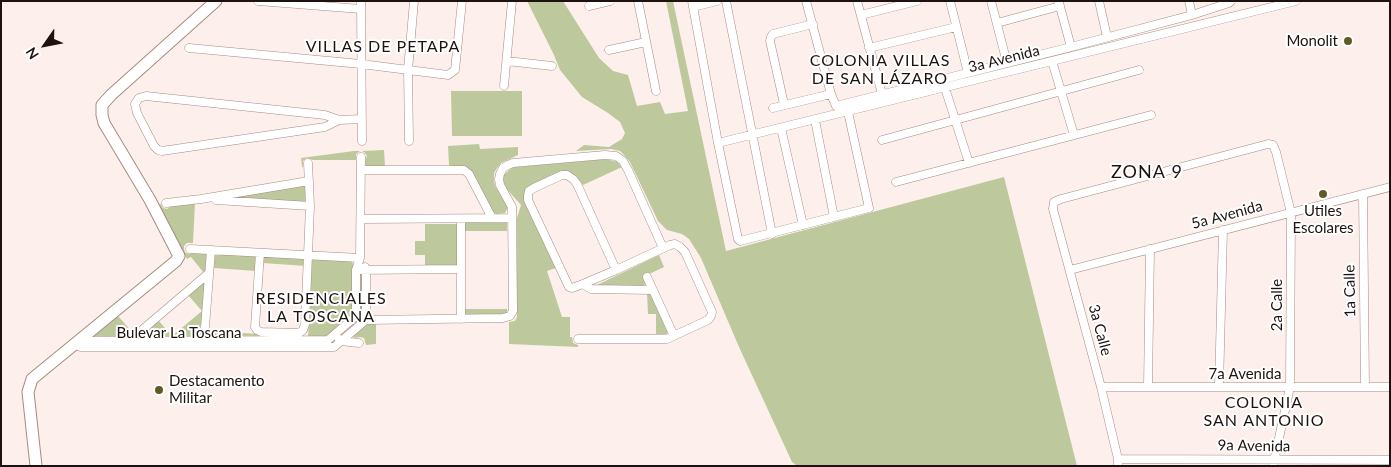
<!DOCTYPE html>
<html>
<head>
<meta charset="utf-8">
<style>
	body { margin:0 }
	#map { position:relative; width:1391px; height:467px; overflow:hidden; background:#fdf0ec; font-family:Lato,sans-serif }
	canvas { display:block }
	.frame { position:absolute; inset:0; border:2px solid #1d120f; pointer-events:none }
	.north { position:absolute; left:20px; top:20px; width:50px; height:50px; -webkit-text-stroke:4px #fff; paint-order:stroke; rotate:237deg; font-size:14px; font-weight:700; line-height:20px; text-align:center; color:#1d120f }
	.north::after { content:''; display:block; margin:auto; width:18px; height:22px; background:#1d120f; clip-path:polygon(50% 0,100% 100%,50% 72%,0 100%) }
</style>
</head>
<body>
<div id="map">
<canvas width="1391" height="467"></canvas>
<div class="frame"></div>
<div class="north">N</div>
</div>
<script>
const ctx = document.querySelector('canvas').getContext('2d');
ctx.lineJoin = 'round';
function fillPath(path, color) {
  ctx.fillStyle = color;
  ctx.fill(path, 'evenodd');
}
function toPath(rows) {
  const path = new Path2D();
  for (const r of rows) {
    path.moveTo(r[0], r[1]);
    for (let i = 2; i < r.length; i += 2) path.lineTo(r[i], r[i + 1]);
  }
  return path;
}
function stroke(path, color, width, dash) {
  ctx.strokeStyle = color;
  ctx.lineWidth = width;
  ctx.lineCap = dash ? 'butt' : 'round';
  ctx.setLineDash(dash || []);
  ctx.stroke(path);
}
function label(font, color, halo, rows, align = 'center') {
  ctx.font = font + ' Lato,sans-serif';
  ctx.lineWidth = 4;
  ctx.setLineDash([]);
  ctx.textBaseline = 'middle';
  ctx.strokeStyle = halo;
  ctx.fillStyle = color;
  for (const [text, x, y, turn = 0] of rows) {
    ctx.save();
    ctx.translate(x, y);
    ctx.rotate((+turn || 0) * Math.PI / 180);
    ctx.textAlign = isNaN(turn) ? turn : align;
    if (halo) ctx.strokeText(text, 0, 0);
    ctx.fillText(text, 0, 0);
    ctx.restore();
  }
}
const green = toPath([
	[527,1,563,1,599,58,613,71,628,75,637,106,660,102,665,114,688,111,666,1,673,1,726,251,1004,177,1077,466,797,466,792,462,739,347,701,258,689,239,682,234,667,230,658,221,630,162,624,155,620,151,611,149,576,151,584,145,609,147,622,139,625,133,620,122,608,113,582,97,560,70,554,55],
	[451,91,522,91,522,136,452,136],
	[479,144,480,149,518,147,518,155,501,163,497,168,494,173,494,180,495,186,508,207,505,213,496,214,493,212,470,170,449,165,448,146],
	[384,150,385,167,366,167,365,161,367,156,365,153,362,151],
	[354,151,360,151,356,154,356,160,313,160,307,158,303,161,303,167,302,167,301,158],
	[606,159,617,162,622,167,583,185,576,176,572,173,563,171,529,187,527,202,556,268,547,271,562,317,570,317,570,337,572,337,573,343,578,345,578,347,509,344,509,322,515,321,517,317,517,218,521,205,505,187,503,180,504,175,509,170,515,167],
	[309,181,310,206,201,199],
	[195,202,193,243,187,243,184,246,184,250,186,253,190,254,193,253,195,251,207,252,206,272,204,273,191,257,187,259,158,205,161,204,163,208,167,209,171,206],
	[465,222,507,223,507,231,465,231],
	[425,224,458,224,458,265,425,265,425,255,415,255,415,241,425,241],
	[215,253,257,255,256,271,214,268],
	[263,255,305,258,305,266,263,263],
	[659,255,664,267,643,277,646,283,643,286,596,287,595,286],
	[312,259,351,261,354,265,353,313,325,338,94,336,118,316,133,333,136,330,138,334,144,335,147,333,148,329,158,320,172,336,202,311,188,295,206,280,203,322,200,326,202,332,206,333,209,331,308,337],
	[356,270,366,270,366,320,356,316],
	[647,293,650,293,668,331,667,334,656,334,656,314,648,314],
	[465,309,507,309,507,314,465,314],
	[369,322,376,322,376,344,366,345,364,338,360,337,355,338,353,336]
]);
const street = toPath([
	[258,1,361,9],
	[361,1,362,141],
	[638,1,656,91],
	[692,1,718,143,738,239,740,241,869,208,848,112],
	[726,1,772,234],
	[806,1,831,94,836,106,1071,47,1192,15,1229,3,1231,1],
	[857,1,882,94],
	[950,1,968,73],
	[991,1,1007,63],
	[1099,1,1107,37],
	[1189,1,1192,15],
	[1059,3,1071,47],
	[589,6,610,1],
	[693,7,717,1],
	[861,15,917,1],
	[997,23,1060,6],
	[189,48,361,64,448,75,455,70,462,1],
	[869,48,956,27],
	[609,50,646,42],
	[507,61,552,66],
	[1052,61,1074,135],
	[504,86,512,1],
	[945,88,969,163],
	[784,104,770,41,771,37,773,34,813,24],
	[773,108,831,94],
	[339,120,325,127,162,151,158,150,154,146,137,113,135,104,139,98,146,96,325,115,339,120,362,119],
	[815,120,834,217],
	[781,128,803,225],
	[882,140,1139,70],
	[409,141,408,70,414,1],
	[718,143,1296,1],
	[361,170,464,170,469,174,492,218],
	[896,182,1151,115],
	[1363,194,1365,387],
	[216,200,310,206],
	[166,203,201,199,309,181],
	[362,219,512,218],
	[190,249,360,258],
	[260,253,255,327,257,330,261,332,299,333,303,330,305,324,308,255,310,206,308,163],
	[365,267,366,270,366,320],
	[356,270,460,269],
	[1070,270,1390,187],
	[647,277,674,336],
	[583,284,591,289,652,290],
	[356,316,366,320,503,318,510,316,513,311,512,207,500,185,499,179,500,174,503,168,508,165,513,163,605,155,616,156,623,161,628,170,663,248],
	[356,316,356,270,360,258,361,157],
	[461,319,461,219],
	[205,327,211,250],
	[142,330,209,273],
	[81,338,89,341,328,340,356,316],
	[339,339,341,341,359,343],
	[578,339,667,339,708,320,711,316,712,312,685,252,680,247,675,244,670,245,616,270,583,284,572,288,569,287,528,200,528,196,529,191,534,188,562,175,567,175,573,179,577,184,616,270],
	[74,344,81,347,334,347,366,320],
	[1101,387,1390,387],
	[1148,387,1150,249],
	[1219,387,1223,230],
	[1118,459,1390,460],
	[1118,466,1118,459,1101,387,1053,209,1054,202,1061,199,1268,144,1273,145,1276,152,1291,213,1290,387,1273,466]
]);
const secondary = toPath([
	[36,466,28,392,32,379,176,261,179,256,150,200,104,123,102,115,102,105,111,95,216,1]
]);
const markers = [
	[1348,41,5,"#625a26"],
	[1323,194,5,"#625a26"],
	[159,390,5,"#625a26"]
];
const poiNames = [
	["Monolit",1338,41],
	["Utiles",1323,211,"center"],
	["Escolares",1323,228,"center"],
	["Destacamento",169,381,"left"],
	["Militar",169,398,"left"]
];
const streetNames = [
	["3a Avenida",1004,59,-14],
	["5a Avenida",1227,215,-15],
	["1a Calle",1350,291,-91],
	["2a Calle",1277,305,-90],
	["3a Calle",1100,330,75],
	["Bulevar La Toscana",179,333],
	["7a Avenida",1245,374],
	["9a Avenida",1254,446,1]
];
const neighbourhoodNames = [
	["VILLAS DE PETAPA",383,47],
	["COLONIA VILLAS",880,61],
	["DE SAN LÁZARO",880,79],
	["RESIDENCIALES",321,299],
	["LA TOSCANA",321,317],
	["COLONIA",1264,403],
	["SAN ANTONIO",1264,421]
];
const quarterNames = [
	["ZONA 9",1147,172]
];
fillPath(green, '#bdc99c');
stroke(street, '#a78b80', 9);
stroke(secondary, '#a78b80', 13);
stroke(street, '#fff', 8);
stroke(secondary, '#fff', 11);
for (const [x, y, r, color] of markers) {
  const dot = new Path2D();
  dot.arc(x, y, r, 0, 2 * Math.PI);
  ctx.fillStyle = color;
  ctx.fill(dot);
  stroke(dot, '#fff', 2);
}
label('15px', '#1d120f', '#fff', poiNames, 'right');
label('15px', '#1d120f', '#fff', streetNames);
ctx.letterSpacing = '1px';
label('16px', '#1d120f', '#fff', neighbourhoodNames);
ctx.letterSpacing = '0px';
ctx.letterSpacing = '1px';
label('18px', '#1d120f', '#fff', quarterNames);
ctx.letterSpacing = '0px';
</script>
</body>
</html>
